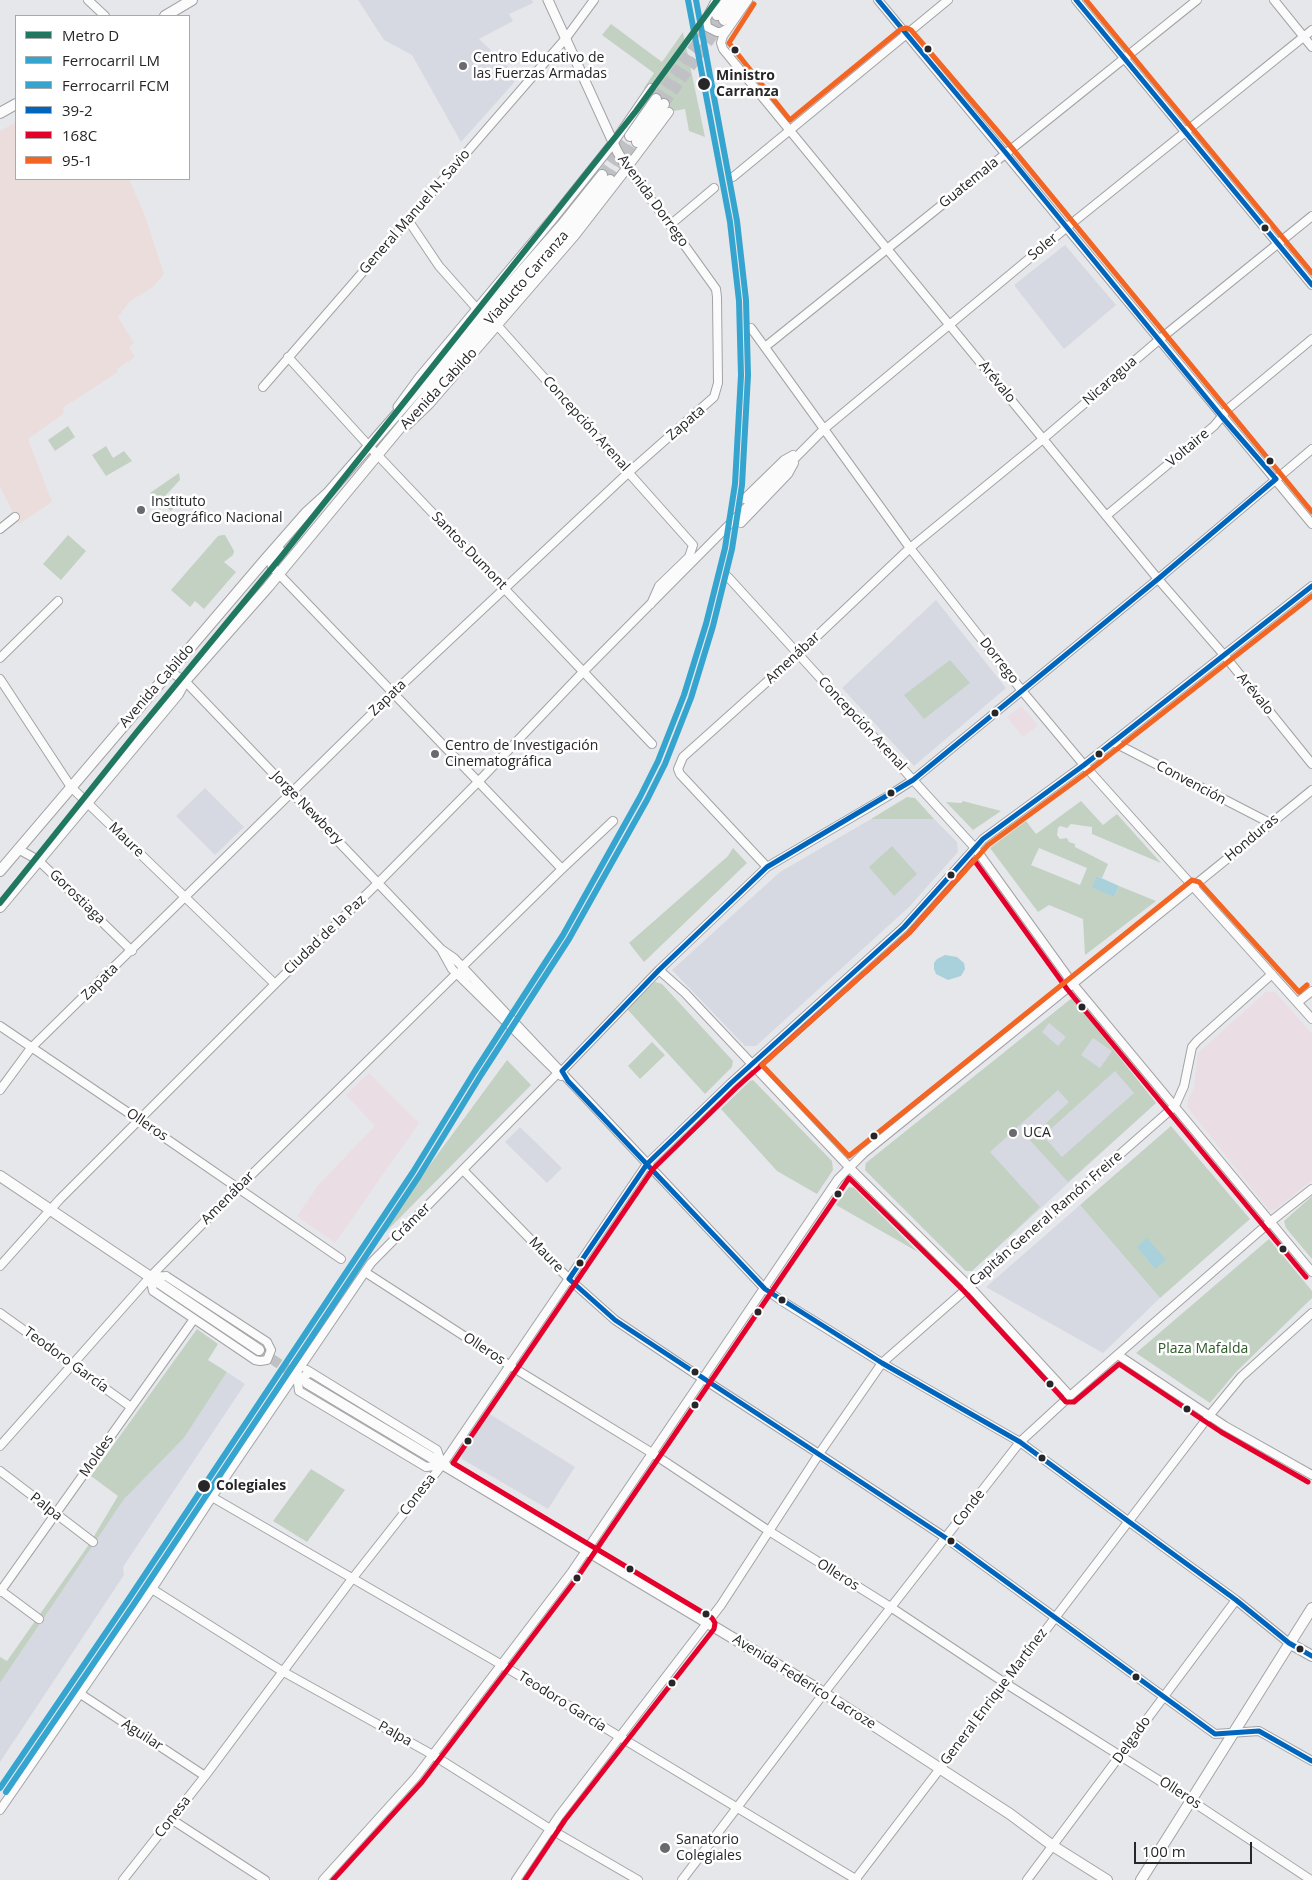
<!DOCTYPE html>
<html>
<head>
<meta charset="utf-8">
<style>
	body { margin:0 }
	#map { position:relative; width:1312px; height:1880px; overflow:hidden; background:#e6e7eb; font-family:"Open Sans",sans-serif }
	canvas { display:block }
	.legend { position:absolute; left:15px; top:15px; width:175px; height:165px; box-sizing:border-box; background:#fff; border:1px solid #a9a9aa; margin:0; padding:6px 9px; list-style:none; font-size:15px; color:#27272a }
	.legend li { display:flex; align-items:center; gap:10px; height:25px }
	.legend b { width:25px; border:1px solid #a9a9aa }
	.scale { position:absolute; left:1134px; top:1842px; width:118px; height:22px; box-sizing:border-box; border:2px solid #27272a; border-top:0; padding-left:6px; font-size:15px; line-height:18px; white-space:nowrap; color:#27272a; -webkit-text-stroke:4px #fff; paint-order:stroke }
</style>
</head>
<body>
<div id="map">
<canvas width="1312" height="1880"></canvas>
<ul class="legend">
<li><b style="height:6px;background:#217861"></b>Metro D</li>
<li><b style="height:6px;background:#35a5d0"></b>Ferrocarril LM</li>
<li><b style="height:6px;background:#35a5d0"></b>Ferrocarril FCM</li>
<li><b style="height:6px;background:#0065bd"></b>39-2</li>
<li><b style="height:6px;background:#e4002b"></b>168C</li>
<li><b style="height:6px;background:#f26522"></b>95-1</li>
</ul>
<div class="scale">100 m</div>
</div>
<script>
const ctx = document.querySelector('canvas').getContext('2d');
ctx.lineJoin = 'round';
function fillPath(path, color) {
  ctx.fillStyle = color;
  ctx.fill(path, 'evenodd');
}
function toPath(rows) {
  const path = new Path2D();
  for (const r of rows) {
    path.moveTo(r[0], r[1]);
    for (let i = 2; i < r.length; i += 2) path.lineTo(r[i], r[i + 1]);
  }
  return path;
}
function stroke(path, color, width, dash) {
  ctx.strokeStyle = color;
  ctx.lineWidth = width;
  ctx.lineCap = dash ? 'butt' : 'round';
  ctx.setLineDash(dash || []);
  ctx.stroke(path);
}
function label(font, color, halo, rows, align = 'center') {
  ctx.font = font + ' "Open Sans",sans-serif';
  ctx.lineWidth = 5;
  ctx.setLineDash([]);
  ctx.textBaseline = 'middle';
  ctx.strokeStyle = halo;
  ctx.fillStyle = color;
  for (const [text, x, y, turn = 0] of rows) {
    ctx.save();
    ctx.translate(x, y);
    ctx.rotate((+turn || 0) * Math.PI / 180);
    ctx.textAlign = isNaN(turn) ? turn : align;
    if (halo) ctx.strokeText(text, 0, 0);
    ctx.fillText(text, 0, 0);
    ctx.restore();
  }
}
const commercial = toPath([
	[1021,706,1038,725,1023,737,1007,717],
	[1266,992,1275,992,1312,1034,1312,1180,1275,1210,1269,1210,1187,1107,1188,1100,1194,1088,1198,1053],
	[369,1073,419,1123,335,1243,297,1216,320,1183,375,1126,346,1095]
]);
const built = toPath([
	[358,0,532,0,533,3,509,14,513,21,479,39,519,77,461,142,412,55,384,40],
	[1065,245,1116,305,1064,349,1014,285],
	[936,600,1006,688,914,766,842,688],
	[205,788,244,827,215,855,176,816],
	[871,819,934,819,957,842,958,852,909,907,756,1046,745,1046,672,970,780,872],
	[1072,998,1156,1103,972,1271,966,1271,865,1170,866,1163],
	[520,1127,562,1168,547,1183,505,1142],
	[1080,1205,1160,1298,1103,1353,986,1287],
	[227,1372,245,1384,123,1567,124,1575,0,1762,0,1683,124,1498,184,1438],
	[488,1413,575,1467,548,1509,462,1459,462,1453]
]);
const medical = toPath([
	[16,122,16,179,129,179,145,216,164,274,153,287,130,301,118,317,134,343,129,347,135,357,117,369,118,372,64,407,63,414,28,439,52,502,19,524,0,487,0,131]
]);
const green = toPath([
	[611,24,662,62,683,32,705,137,689,131,685,109,674,111,644,88,654,73,602,35],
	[68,426,75,437,55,451,48,440],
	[106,446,113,458,124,451,132,461,106,476,92,455],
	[179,473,180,480,166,495,176,505,171,511,150,493],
	[68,535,86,551,61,580,43,564],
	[223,535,225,535,234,551,233,555,224,562,236,572,204,609,195,601,190,607,171,590,218,536],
	[950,660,970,683,924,719,904,695],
	[907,797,915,798,934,819,871,819],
	[963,801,1001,811,973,830,946,802,961,803],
	[1081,801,1103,825,1117,814,1161,863,1092,834,1092,827,1071,824,1067,828,1060,826,1058,828,1057,835,1060,839,1067,838,1069,842,1075,844,1075,847,1108,864,1102,878,1097,876,1114,897,1119,886,1156,901,1085,955,1083,919,1049,905,1038,912,990,848,1026,821,1036,834],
	[1039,848,1087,868,1080,885,1031,865],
	[892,846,917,874,894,896,869,867],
	[733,848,747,863,644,962,629,943,728,856],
	[655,982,662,984,733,1061,732,1067,705,1094,627,1009],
	[1072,998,1156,1103,1068,1182,1029,1139,1069,1102,1058,1090,990,1152,1040,1207,972,1271,966,1271,865,1170,866,1163],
	[1049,1023,1066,1037,1058,1046,1042,1032],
	[1093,1038,1112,1051,1100,1068,1081,1055],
	[1115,1071,1134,1093,1062,1157,1043,1136],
	[652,1042,665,1055,640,1079,628,1066],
	[507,1060,531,1085,365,1253],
	[753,1080,832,1161,833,1170,817,1194,777,1171,721,1109,750,1081],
	[1171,1126,1250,1219,1160,1298,1080,1205],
	[849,1187,854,1188,918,1252,836,1205],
	[1312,1196,1312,1259,1286,1228,1284,1221],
	[1269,1239,1312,1291,1312,1298,1236,1372,1210,1403,1136,1353],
	[197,1329,218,1344,208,1360,227,1372,184,1438,124,1499,0,1683,0,1657,7,1661,90,1543,118,1496,91,1476],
	[311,1469,345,1490,307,1542,273,1521]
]);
const water = toPath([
	[1097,876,1119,886,1114,897,1092,887],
	[945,955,957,957,964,963,965,969,961,976,948,980,936,974,934,969,934,963,937,959],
	[1147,1238,1166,1260,1155,1269,1137,1247]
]);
const secondaryTunnel = toPath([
	[656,99,717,15],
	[664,104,724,20],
	[602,175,630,136],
	[610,180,637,142],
	[259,1350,301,1379]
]);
const minor = toPath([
	[88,0,105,16],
	[716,0,706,19,707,27,717,32,721,32,728,28],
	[748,0,723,36,721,43,723,49,1158,579,1224,655,1312,764],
	[878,0,1312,524],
	[1076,0,1312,285],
	[1274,0,1312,47],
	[614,142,651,88],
	[733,177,948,0],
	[408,220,439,266,478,310],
	[670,225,714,188],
	[497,325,693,545,689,557,659,586,651,604],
	[751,328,910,548,1023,692,1084,765,1312,1019],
	[765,347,1197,0],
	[288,357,368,445,652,744],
	[263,387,566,38,594,0],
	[744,499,784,460,793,455],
	[1106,516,1214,426,1229,408,1312,339],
	[741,523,788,474,794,463],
	[0,529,15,517],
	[276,571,562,869],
	[728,577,975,848,1073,984,1312,1272],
	[0,658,58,601],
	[169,671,185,681,441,949,454,958,765,1289,782,1301,882,1363,1020,1442,1236,1600,1289,1643],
	[0,679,71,787,275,984],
	[1113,742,1270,823],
	[18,849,38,860,132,951],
	[767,867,680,774,678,769,683,757,798,654,910,548,1043,439,1160,339,1312,216],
	[442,951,452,969,561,1076],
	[462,967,562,869,613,821],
	[659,970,685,993,849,1167,969,1286,1070,1396],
	[1298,1002,1312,991],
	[0,1026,139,1120,341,1259],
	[562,1071,659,970,767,867,888,796,913,780,1158,579,1312,449],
	[0,1090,31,1048,393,693,629,472,714,397,718,383,717,297,716,289,670,225,627,168,669,112],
	[463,1170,569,1279,615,1320,694,1373,819,1454,946,1538,1215,1734,1259,1731,1312,1761],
	[0,1266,60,1199,275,984,379,882,478,782,583,672,824,429,1066,228,1312,30],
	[365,1272,509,1365,652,1453,769,1531,892,1608,1005,1683,1190,1800,1311,1880],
	[166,1276,267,1342,271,1350,267,1360,260,1361,255,1360,153,1291,150,1277,166,1276],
	[0,1313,131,1407],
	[1118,1355,1225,1426,1312,1475],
	[307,1370,437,1450,442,1465],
	[310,1373,300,1378,298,1383,299,1391,426,1467,442,1465],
	[0,1446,150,1277,238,1188,457,973,461,972,469,976],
	[0,1471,93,1542],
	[212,1497,502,1665,620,1737,857,1880],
	[152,1589,282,1671,433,1755,550,1829,638,1880],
	[0,1590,39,1619],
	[0,1592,194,1319],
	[79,1693,205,1776],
	[0,1810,152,1589,212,1497,371,1263,557,1074],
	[171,1819,265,1880],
	[123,1880,205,1776,352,1579,442,1465,647,1164,731,1083,904,927,983,839,1084,765,1312,586],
	[323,1880,416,1777,571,1573,838,1179,864,1153,1312,790],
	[516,1880,559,1816,721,1605,819,1454,882,1363,1175,1106,1184,1086,1192,1047,1197,1041,1272,974],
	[682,1880,824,1693,1020,1442,1070,1396,1270,1222,1312,1189],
	[855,1880,1209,1416,1241,1377,1312,1313],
	[1027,1880,1236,1600]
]);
const tertiary = toPath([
	[398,407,420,377,555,216,614,142],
	[407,425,429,404,575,235,627,168,617,151,548,0]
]);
const secondary = toPath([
	[717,15,727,0],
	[165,16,192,0],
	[724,20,738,0],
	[0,113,16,104],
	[630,136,656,99],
	[637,142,664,104],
	[273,568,272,562,280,551],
	[0,871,264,561,306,513,328,493,562,225,602,175],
	[0,907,178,694,185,681,268,587,451,366,610,180],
	[0,1176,259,1350],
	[307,1383,813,1686,1010,1814,1053,1846,1107,1880],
	[1289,1643,1312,1656],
	[1141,1880,1312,1608]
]);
const bus1 = toPath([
	[878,0,1006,153,1222,417,1276,479,1158,579,913,780,767,867,659,970,562,1071,568,1081,765,1289,882,1363,1020,1442,1236,1600,1289,1643,1312,1656],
	[1076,0,1312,285],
	[1312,586,1084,765,983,839,904,927,731,1083,647,1164,569,1279,615,1320,946,1538,1215,1734,1259,1731,1312,1761]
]);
const bus2 = toPath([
	[333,1880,422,1782,577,1578,849,1178,964,1291,1066,1402,1074,1402,1119,1364,1221,1432,1308,1482],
	[525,1880,565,1820,714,1629,715,1623,712,1618,453,1463,653,1169,736,1088,909,933,974,860,1067,989,1306,1277]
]);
const bus3 = toPath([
	[1086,0,1312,273],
	[754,4,729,43,790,120,901,29,907,28,911,30,1012,148,1312,512],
	[1307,985,1299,992,1199,882,1192,880,849,1156,762,1065,909,933,988,845,1089,771,1312,596]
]);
const rail1 = toPath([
	[0,1788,126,1603,413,1172,475,1071,563,935,640,797,658,761,684,695,706,624,725,548,735,484,741,375,739,301,730,222,688,0]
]);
const rail2 = toPath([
	[6,1792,132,1607,419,1176,481,1075,569,939,647,800,665,764,691,698,713,626,732,549,742,485,748,375,746,300,737,221,696,0]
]);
const metro1 = toPath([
	[0,903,136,733,281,557,636,111,717,0]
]);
const markers = [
	[928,49,4.5,"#27272a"],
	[735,50,4.5,"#27272a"],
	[463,66,5,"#6a6a6e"],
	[704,84,7,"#27272a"],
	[1265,228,4.5,"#27272a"],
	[1270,461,4.5,"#27272a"],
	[141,510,5,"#6a6a6e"],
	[995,713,4.5,"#27272a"],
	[435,754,5,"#6a6a6e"],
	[1099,754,4.5,"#27272a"],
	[891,793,4.5,"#27272a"],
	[951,875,4.5,"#27272a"],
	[1082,1007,4.5,"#27272a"],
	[1013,1133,5,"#6a6a6e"],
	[874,1136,4.5,"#27272a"],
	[838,1194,4.5,"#27272a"],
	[1283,1249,4.5,"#27272a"],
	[580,1263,4.5,"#27272a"],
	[782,1300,4.5,"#27272a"],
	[758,1312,4.5,"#27272a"],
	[695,1372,4.5,"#27272a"],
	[1050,1384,4.5,"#27272a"],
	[695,1405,4.5,"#27272a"],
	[1187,1409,4.5,"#27272a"],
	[468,1441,4.5,"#27272a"],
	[1042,1458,4.5,"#27272a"],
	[204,1486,7,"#27272a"],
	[951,1541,4.5,"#27272a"],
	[630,1569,4.5,"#27272a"],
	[577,1578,4.5,"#27272a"],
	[706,1614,4.5,"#27272a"],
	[1300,1649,4.5,"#27272a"],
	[1136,1677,4.5,"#27272a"],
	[672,1683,4.5,"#27272a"],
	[665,1848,6,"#6a6a6e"]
];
const poiNames = [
	["Centro Educativo de",473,58],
	["las Fuerzas Armadas",473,74],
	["Instituto",151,502],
	["Geográfico Nacional",151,518],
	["Centro de Investigación",445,746],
	["Cinematográfica",445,762],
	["UCA",1023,1133],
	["Sanatorio",676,1840],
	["Colegiales",676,1856]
];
const stopNames = [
	["Ministro",716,76],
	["Carranza",716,92],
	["Colegiales",216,1486]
];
const streetNames = [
	["Guatemala",969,183,-39],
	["Avenida Dorrego",653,201,54],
	["General Manuel N. Savio",415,212,-49],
	["Soler",1043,247,-40],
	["Viaducto Carranza",527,278,-49],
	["Nicaragua",1110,381,-41],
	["Arévalo",997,382,51],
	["Avenida Cabildo",439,389,-47],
	["Zapata",686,423,-41],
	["Concepción Arenal",586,424,48],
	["Voltaire",1188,448,-40],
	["Santos Dumont",469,551,46],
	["Amenábar",793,658,-43],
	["Dorrego",999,661,52],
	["Avenida Cabildo",157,686,-49],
	["Arévalo",1255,694,51],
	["Zapata",388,698,-44],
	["Concepción Arenal",862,724,47],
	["Convención",1191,783,28],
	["Jorge Newbery",307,808,46],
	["Honduras",1252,838,-40],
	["Maure",126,840,44],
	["Gorostiaga",77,897,44],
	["Ciudad de la Paz",325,935,-44],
	["Zapata",100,982,-45],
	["Olleros",147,1125,34],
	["Amenábar",228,1198,-45],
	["Capitán General Ramón Freire",1046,1219,-41],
	["Crámer",411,1223,-45],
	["Maure",546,1255,46],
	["Olleros",484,1349,33],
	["Teodoro García",66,1360,36],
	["Moldes",97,1456,-55],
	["Conesa",418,1495,-52],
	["Palpa",46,1507,38],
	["Conde",969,1508,-52],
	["Olleros",838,1575,32],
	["Avenida Federico Lacroze",804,1682,32],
	["General Enrique Martínez",994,1697,-53],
	["Teodoro García",562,1702,32],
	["Palpa",395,1734,29],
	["Aguilar",142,1735,33],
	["Delgado",1132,1740,-54],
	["Olleros",1180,1793,33],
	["Conesa",173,1817,-52]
];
const parkNames = [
	["Plaza Mafalda",1203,1349]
];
fillPath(commercial, '#eadde4');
fillPath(built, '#d7d9e2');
fillPath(medical, '#ecdddd');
fillPath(green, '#c3d1c3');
fillPath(water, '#a8d1db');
stroke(secondaryTunnel, '#c0c1c4', 10, [10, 5]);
stroke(minor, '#a3a3a6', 10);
stroke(tertiary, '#a3a3a6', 11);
stroke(secondary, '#a3a3a6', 12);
stroke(minor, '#fbfbfc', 8);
stroke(tertiary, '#fbfbfc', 9);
stroke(secondary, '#fbfbfc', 10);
stroke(bus1, '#0065bd', 5);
stroke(bus2, '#e4002b', 5);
stroke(bus3, '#f26522', 5);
stroke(rail1, '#35a5d0', 6);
stroke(rail2, '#35a5d0', 6);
stroke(metro1, '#217861', 6);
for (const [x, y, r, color] of markers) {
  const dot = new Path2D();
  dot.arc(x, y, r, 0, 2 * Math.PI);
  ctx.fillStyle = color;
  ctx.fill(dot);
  stroke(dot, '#fff', 2);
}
label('14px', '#27272a', '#fff', poiNames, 'left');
label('bold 14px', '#27272a', '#fff', stopNames, 'left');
label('14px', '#27272a', '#fff', streetNames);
label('14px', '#2c5928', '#fff', parkNames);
</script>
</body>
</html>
